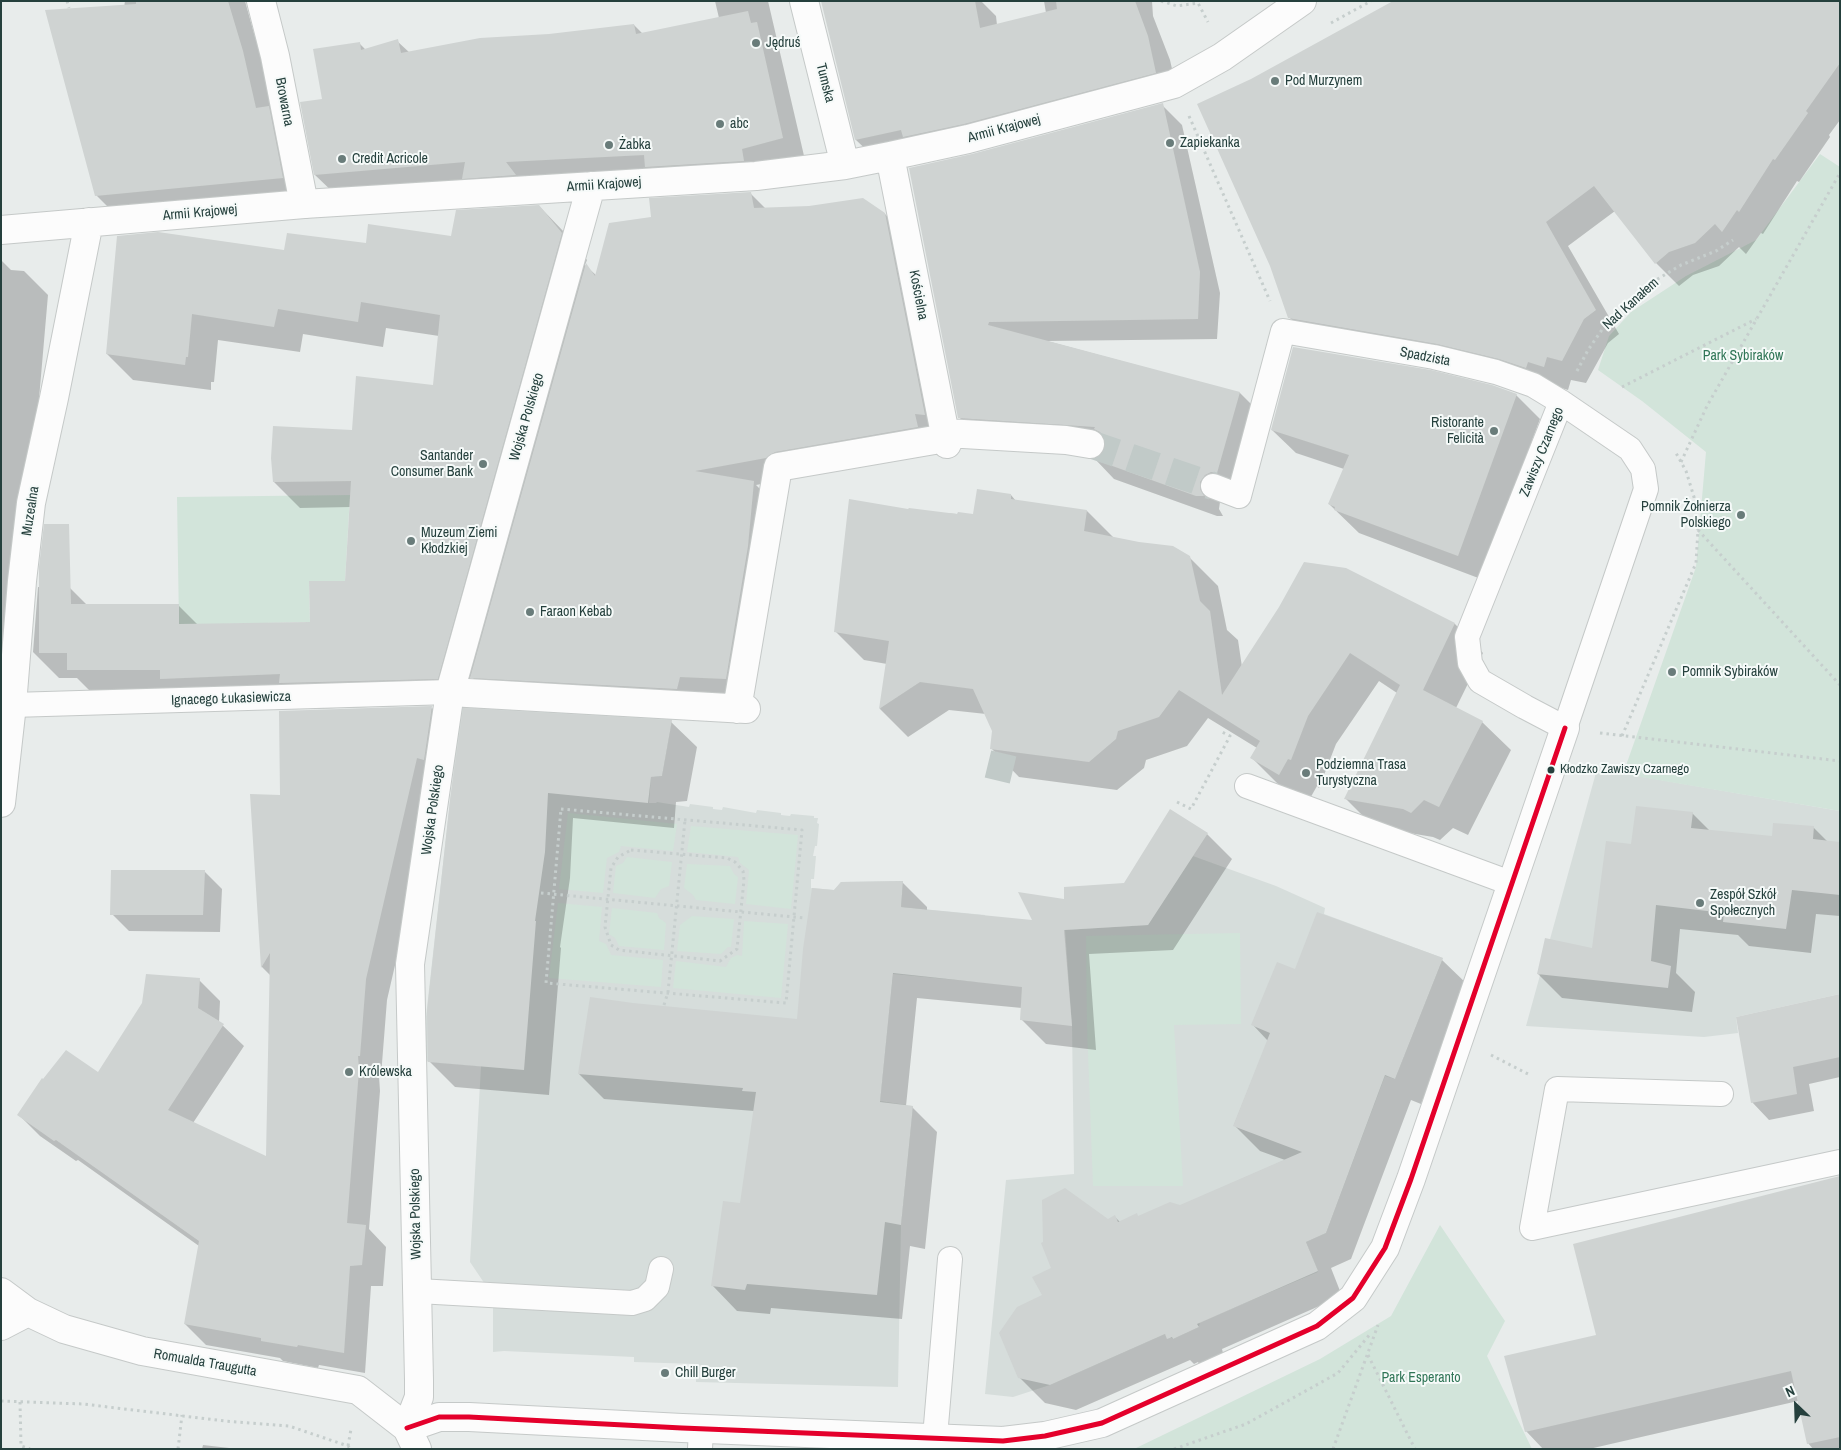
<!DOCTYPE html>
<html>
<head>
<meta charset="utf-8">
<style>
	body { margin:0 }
	#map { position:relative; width:1841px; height:1450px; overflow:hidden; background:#e8eceb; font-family:"Archivo Narrow",sans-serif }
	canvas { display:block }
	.frame { position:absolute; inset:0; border:2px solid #25403d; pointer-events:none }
	.north { position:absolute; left:1771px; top:1380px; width:50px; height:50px; -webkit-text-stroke:4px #f6faf9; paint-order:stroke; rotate:336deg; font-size:14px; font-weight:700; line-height:20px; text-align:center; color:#25403d }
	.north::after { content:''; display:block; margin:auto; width:18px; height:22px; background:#25403d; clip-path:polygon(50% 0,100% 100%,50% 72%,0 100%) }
</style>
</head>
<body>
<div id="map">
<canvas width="1841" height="1450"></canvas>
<div class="frame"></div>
<div class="north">N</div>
</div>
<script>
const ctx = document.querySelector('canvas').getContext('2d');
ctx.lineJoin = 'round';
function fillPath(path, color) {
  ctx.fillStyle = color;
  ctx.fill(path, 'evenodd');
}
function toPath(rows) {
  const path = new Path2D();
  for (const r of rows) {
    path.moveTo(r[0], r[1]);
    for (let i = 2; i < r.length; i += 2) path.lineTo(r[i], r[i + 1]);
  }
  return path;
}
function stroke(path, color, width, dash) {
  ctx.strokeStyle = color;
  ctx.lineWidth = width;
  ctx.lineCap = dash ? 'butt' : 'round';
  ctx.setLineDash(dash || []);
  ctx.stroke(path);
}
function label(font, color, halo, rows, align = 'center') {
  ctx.font = font + ' "Archivo Narrow",sans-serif';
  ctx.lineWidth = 4;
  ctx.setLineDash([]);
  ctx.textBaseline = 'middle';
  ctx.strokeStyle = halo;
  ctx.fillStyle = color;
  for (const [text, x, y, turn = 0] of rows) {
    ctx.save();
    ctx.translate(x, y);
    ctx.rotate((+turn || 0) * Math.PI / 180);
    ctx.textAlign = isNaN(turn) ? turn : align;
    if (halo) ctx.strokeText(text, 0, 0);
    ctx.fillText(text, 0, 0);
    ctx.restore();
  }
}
const built = toPath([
	[461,703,672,719,662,776,651,777,649,803,656,803,657,802,689,807,690,804,713,807,713,809,722,810,723,807,756,813,757,810,781,813,781,815,790,816,791,814,814,816,814,818,818,818,817,823,819,824,817,846,815,846,813,856,816,856,814,879,811,879,811,888,834,890,841,882,903,881,901,907,985,915,978,982,893,974,880,1101,913,1106,901,1225,898,1387,696,1382,696,1364,634,1362,634,1357,504,1351,493,1352,493,1296,470,1262,481,1066,421,1061],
	[1597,769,1840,811,1840,994,1736,1017,1738,1033,1704,1037,1526,1026],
	[1193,856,1276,886,1325,908,1324,914,1443,958,1395,1079,1385,1076,1326,1233,1306,1242,1318,1272,1200,1322,1199,1327,1173,1339,1165,1334,1050,1385,1013,1397,985,1394,1006,1180,1074,1174,1072,1026,1065,930,1148,925]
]);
const green = toPath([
	[1820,154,1840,167,1840,811,1623,774,1696,567,1706,452,1642,401,1598,370,1609,336,1631,312,1686,276,1756,240],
	[350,495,345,581,309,581,310,622,179,625,177,497],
	[568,813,677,824,673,851,621,846,619,852,607,858,603,893,559,889],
	[691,826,798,835,791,909,746,904,749,870,740,863,738,857,687,852],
	[627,857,672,862,669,886,661,889,655,898,613,893,616,866,623,863],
	[687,864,730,866,734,874,738,877,735,904,696,900,693,895,684,888],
	[558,903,602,907,599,941,606,944,611,955,663,960,661,987,549,978],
	[612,908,657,913,659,918,666,923,664,950,619,946,615,938,609,934],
	[692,916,734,919,731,947,728,947,721,954,677,951,680,925],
	[744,921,788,924,781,998,673,988,676,961,726,967,731,958,737,955,742,956],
	[1240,933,1241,1024,1174,1025,1183,1186,1093,1186,1087,1026,1086,936],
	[1440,1225,1505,1321,1487,1356,1532,1449,1134,1449,1320,1359,1391,1316]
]);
const shadow = toPath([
	[125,1,245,1,266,76,306,201,120,219,96,195],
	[715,1,768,1,805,160,338,197,315,175,323,100,360,44,366,50,397,41,410,53,634,25,643,34,719,18],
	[822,1,981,1,996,16,997,25,1046,13,1044,1,1152,1,1153,16,1170,60,1178,95,879,162,856,140],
	[1840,1,1840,120,1829,135,1830,137,1799,182,1797,181,1763,234,1761,233,1746,254,1739,247,1719,266,1693,275,1679,286,1656,263,1615,211,1568,246,1619,334,1608,343,1586,383,1571,380,1568,390,1552,385,1313,341,1289,317],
	[1162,105,1182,125,1220,293,1217,339,1047,341,1240,393,1260,413,1237,492,1224,495,1220,502,1219,509,1223,516,1217,516,1114,479,1095,459,1103,455,1107,446,979,438,959,417,972,155],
	[750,193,766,209,885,214,907,236,946,436,788,479,756,485,775,504,747,700,493,699,471,676,463,704,306,709,297,699,94,695,77,678,59,678,33,652,38,587,70,588,88,606,179,606,198,625,311,623,346,583,351,507,300,508,274,482,354,431,434,387,439,336,386,328,383,347,303,334,300,352,218,340,214,382,211,382,211,390,133,380,107,354,285,251,452,237,539,206,565,233,587,260,585,265,597,276,652,218],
	[1,260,11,270,24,271,48,295,37,422,1,713],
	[1516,395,1540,419,1481,579,1359,533,1329,504,1344,469,1296,453,1272,430],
	[1011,495,1016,501,1087,511,1114,538,1189,557,1218,586,1227,630,1238,640,1242,667,1346,569,1455,624,1483,653,1456,708,1482,722,1511,750,1468,835,1453,828,1440,840,1433,837,1374,827,1346,799,1397,693,1379,681,1336,744,1319,788,1317,786,1308,802,1280,786,1252,758,1257,748,1208,718,1187,746,1146,760,1144,768,1117,790,1019,777,991,748,993,731,986,714,949,710,908,737,880,709,887,664,864,660,835,631,909,511,974,515],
	[432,708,452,728,438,779,387,1000,381,1076,379,1076,380,1091,369,1229,386,1247,383,1286,371,1286,365,1373,319,1365,318,1368,283,1361,280,1358,206,1345,185,1324,199,1246,78,1160,76,1161,40,1136,19,1115,98,1074,199,980,220,1001,219,1022,244,1046,193,1123,267,1158,271,976,262,967,252,795,282,797],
	[671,722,697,747,687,801,676,802,674,828,573,818,570,878,560,947,561,948,549,1095,455,1087,429,1061,451,801],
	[1692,813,1710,831,1773,837,1813,827,1828,842,1840,843,1840,916,1816,914,1811,953,1749,946,1738,935,1680,929,1676,973,1695,992,1692,1012,1562,998,1538,974,1593,950,1632,846],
	[1207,834,1232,859,1173,950,1089,954,1096,1050,1046,1044,1021,1019,1022,1008,917,998,906,1106,912,1107,937,1132,925,1249,910,1246,902,1319,771,1308,770,1314,737,1311,713,1286,741,1204,754,1111,604,1099,579,1074,632,1004,799,1020,834,891,902,882,927,907,927,911,1034,921,1065,900,1125,884],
	[204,871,222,889,220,932,129,931,112,914],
	[1442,960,1468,985,1421,1104,1411,1100,1351,1259,1331,1268,1342,1296,1222,1349,1223,1353,1199,1364,1198,1362,1194,1364,1190,1360,1076,1410,1045,1403,1019,1377,1053,1269,1107,1220,1115,1217,1120,1222,1180,1206,1285,1160,1260,1151,1234,1125,1268,1041,1253,1025,1296,970],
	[1840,996,1840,1077,1809,1084,1814,1111,1769,1120,1752,1102],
	[1840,1176,1840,1449,1813,1449,1808,1443,1798,1401,1589,1449,1543,1449,1526,1431,1597,1336],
	[203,1445,238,1449,202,1449]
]);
const building = toPath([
	[136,1,228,1,243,51,256,108,269,106,283,178,95,196,45,10,136,4],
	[821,1,975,1,980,28,1057,9,1056,1,1135,1,1148,36,1156,73,964,124,903,137,901,130,855,140],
	[1393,1,1840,1,1840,63,1806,111,1808,113,1775,160,1773,159,1739,212,1737,210,1722,232,1715,224,1695,243,1669,252,1655,264,1594,186,1546,222,1596,310,1584,319,1562,361,1547,357,1544,367,1528,362,1526,368,1499,359,1437,344,1288,318,1270,266,1197,104,1251,79],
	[748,11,751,23,757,22,783,138,742,149,744,161,645,167,644,155,506,162,516,175,462,179,465,162,314,175,300,102,322,99,313,49,360,42,361,50,398,39,401,53,480,38,549,34,634,24,636,34],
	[1163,103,1200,272,1198,319,989,322,988,325,1240,392,1217,473,1211,472,1205,475,1200,482,1200,489,1204,496,1196,496,1093,459,1102,454,1105,446,1104,438,1100,432,1094,429,1095,427,958,418,909,168,972,154],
	[751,192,754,208,809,206,863,198,885,213,925,415,915,414,918,427,775,452,766,458,695,471,754,481,748,546,726,679,680,677,677,689,470,678,586,263,595,276,609,223,651,217,649,198],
	[539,205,562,233,438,679,279,683,280,674,160,679,160,670,67,670,67,653,39,653,39,567,44,524,69,524,71,604,179,604,179,624,310,622,309,581,345,581,351,481,273,482,271,458,273,426,352,430,356,376,433,385,440,315,361,302,358,322,278,309,274,327,192,314,188,357,186,357,185,365,106,354,117,236,158,232,284,250,287,233,366,243,368,224,451,236,456,210],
	[1293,347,1431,370,1492,385,1517,394,1458,556,1334,510,1335,507,1328,504,1349,455,1271,430],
	[977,489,1011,494,1011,499,1087,510,1084,531,1139,542,1173,546,1190,556,1200,601,1210,611,1222,695,1279,607,1304,562,1346,568,1455,623,1423,690,1483,721,1439,807,1424,800,1411,813,1403,809,1344,799,1400,685,1350,653,1308,716,1291,760,1288,759,1279,775,1250,758,1260,741,1179,690,1159,717,1118,731,1116,739,1089,762,990,749,992,731,973,689,920,682,879,709,889,641,834,632,849,499,908,509,909,508,957,514,958,512,973,514],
	[432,706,424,760,417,758,366,979,360,1056,358,1056,359,1070,347,1223,366,1225,362,1265,350,1266,344,1353,298,1345,297,1347,261,1341,261,1338,184,1324,199,1241,56,1140,54,1141,17,1115,42,1078,43,1079,66,1050,98,1072,142,1003,146,974,200,978,198,1008,224,1024,168,1110,266,1156,270,953,261,968,250,794,280,795,279,711],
	[463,708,672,720,662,776,651,777,648,803,548,793,545,852,535,921,536,921,524,1070,428,1062,427,1011,450,800],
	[1636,806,1693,812,1691,828,1772,836,1773,823,1814,826,1813,839,1840,842,1840,895,1792,890,1786,929,1723,922,1724,913,1656,905,1651,961,1671,966,1668,988,1537,974,1545,938,1592,948,1606,841,1631,844],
	[1170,809,1208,833,1148,925,1064,930,1072,1026,1020,1020,1022,987,893,973,880,1102,913,1106,901,1225,885,1222,877,1295,747,1284,745,1290,711,1286,723,1201,740,1203,756,1092,742,1091,743,1088,578,1074,590,997,633,1003,797,1019,803,949,812,888,834,890,841,882,903,881,901,907,1032,920,1018,892,1064,899,1064,887,1124,883],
	[111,870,205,870,203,915,110,915],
	[1317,912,1443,958,1395,1079,1385,1075,1326,1233,1306,1242,1318,1271,1197,1324,1199,1327,1173,1339,1172,1337,1167,1339,1165,1334,1050,1385,1018,1378,999,1333,1017,1307,1042,1295,1032,1277,1051,1268,1041,1243,1043,1242,1042,1200,1065,1188,1108,1219,1115,1215,1118,1222,1137,1213,1138,1216,1170,1202,1180,1205,1302,1152,1233,1126,1270,1033,1251,1025,1277,962,1295,969],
	[1840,994,1840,1057,1793,1067,1797,1094,1751,1103,1736,1017],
	[1840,1176,1840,1437,1807,1444,1791,1371,1525,1432,1504,1356,1596,1335,1573,1244]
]);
const pedestrianTunnel = toPath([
	[1090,444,1213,486],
	[988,764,1013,770]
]);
const path = toPath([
	[67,1,69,8],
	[1161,1,1177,6,1198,3,1208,22],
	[1331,23,1371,1],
	[1189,116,1270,301],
	[1577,371,1588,350,1608,321,1651,283,1681,265,1716,251,1733,240],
	[1622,387,1756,319],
	[1681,462,1707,406,1840,173],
	[1698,530,1840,685],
	[1600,733,1840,761],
	[1622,736,1696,563,1698,530,1694,497,1686,471,1676,453],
	[1177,802,1191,809,1230,736,1220,731],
	[561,809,802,830,786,1003,546,983,561,809],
	[631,850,727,858,735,862,743,871,744,880,737,949,720,961,619,950,611,945,605,927,611,868,618,857,631,850],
	[541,893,805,918],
	[664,1005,668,992,685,820],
	[1491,1055,1528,1074],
	[1368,1355,1415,1449],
	[1,1401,83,1404,225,1421,289,1426,348,1446,351,1449],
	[20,1402,21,1446,30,1449],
	[348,1446,351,1429],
	[178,1449,182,1415],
	[1174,1449,1246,1424,1338,1373,1371,1333],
	[1333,1449,1378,1325]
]);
const service = toPath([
	[1561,402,1630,449,1643,469,1646,489,1565,728,1525,707,1480,681,1470,663,1467,637,1561,402],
	[1213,486,1239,496,1283,331,1434,357,1496,372,1533,385,1561,402],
	[12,705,450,692],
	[1247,786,1513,884],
	[1721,1094,1557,1089,1532,1228,1840,1162],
	[418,1291,632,1303,645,1299,657,1287,661,1269],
	[935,1437,950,1259],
	[700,1449,701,1429]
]);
const pedestrian = toPath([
	[804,1,845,165],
	[890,156,947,444],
	[304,204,756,176,845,165,890,156,968,139,1174,84,1222,57,1302,1],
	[946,433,1066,440,1090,444],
	[450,692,746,709],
	[737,709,778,467,946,438],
	[407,1428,419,1397,419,1380,410,964,450,692,591,186]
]);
const minor = toPath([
	[1,230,304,204,275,56,261,1],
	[1,803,12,705,22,581,31,503,54,398,89,222],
	[1,1292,28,1312,64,1329,142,1351,358,1390,407,1428,417,1449],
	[1,1326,28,1312],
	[407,1428,439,1417,469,1417,682,1428,1003,1441,1045,1436,1102,1423,1317,1326,1353,1298,1385,1248,1411,1179,1565,728]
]);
const bus1 = toPath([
	[407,1428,439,1417,469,1417,682,1428,1003,1441,1045,1436,1102,1423,1317,1326,1353,1298,1385,1248,1411,1179,1565,728]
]);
const markers = [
	[756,43,5,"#697c7a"],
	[1275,81,5,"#697c7a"],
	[720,124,5,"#697c7a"],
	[1170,143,5,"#697c7a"],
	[609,145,5,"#697c7a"],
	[342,159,5,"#697c7a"],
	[1494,431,5,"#697c7a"],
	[483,464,5,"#697c7a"],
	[1741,515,5,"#697c7a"],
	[411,541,5,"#697c7a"],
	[530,612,5,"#697c7a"],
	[1672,672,5,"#697c7a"],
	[1551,770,4.5,"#25403d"],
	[1306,773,5,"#697c7a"],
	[1700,903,5,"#697c7a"],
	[349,1072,5,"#697c7a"],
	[665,1373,5,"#697c7a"]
];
const busNames = [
	["Kłodzko Zawiszy Czarnego",1560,770]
];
const poiNames = [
	["Jędruś",766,43],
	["Pod Murzynem",1285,81],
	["abc",730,124],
	["Zapiekanka",1180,143],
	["Żabka",619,145],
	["Credit Acricole",352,159],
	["Ristorante",1484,423,"right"],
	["Felicità",1484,439,"right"],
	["Santander",473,456,"right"],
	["Consumer Bank",473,472,"right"],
	["Pomnik Żołnierza",1731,507,"right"],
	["Polskiego",1731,523,"right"],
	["Muzeum Ziemi",421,533],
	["Kłodzkiej",421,549],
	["Faraon Kebab",540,612],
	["Pomnik Sybiraków",1682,672],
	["Podziemna Trasa",1316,765],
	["Turystyczna",1316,781],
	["Zespół Szkół",1710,895],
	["Społecznych",1710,911],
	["Królewska",359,1072],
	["Chill Burger",675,1373]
];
const streetNames = [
	["Tumska",825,83,76],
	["Browarna",284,102,79],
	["Armii Krajowej",1004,129,-15],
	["Armii Krajowej",604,185,-4],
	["Armii Krajowej",200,213,-5],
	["Kościelna",918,295,79],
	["Nad Kanałem",1631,304,-42],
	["Spadzista",1425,357,11],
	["Wojska Polskiego",527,417,-74],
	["Zawiszy Czarnego",1542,452,-68],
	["Muzealna",31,511,-81],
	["Ignacego Łukasiewicza",231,699,-2],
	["Wojska Polskiego",433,810,-82],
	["Wojska Polskiego",416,1214,-91],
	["Romualda Traugutta",205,1363,10]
];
const parkNames = [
	["Park Sybiraków",1743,356],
	["Park Esperanto",1421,1378]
];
fillPath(built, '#d6dddb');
fillPath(green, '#d2e4da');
fillPath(shadow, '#0003');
fillPath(building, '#cfd3d2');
stroke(pedestrianTunnel, '#c1cac8', 28, [28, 14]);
stroke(service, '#c5c9c8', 26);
stroke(pedestrian, '#c5c9c8', 30);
stroke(minor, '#c5c9c8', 30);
stroke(path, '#c6cecd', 3, [2.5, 4]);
stroke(service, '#fcfcfc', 24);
stroke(pedestrian, '#fcfcfc', 28);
stroke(minor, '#fcfcfc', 28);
stroke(bus1, '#e4002b', 5);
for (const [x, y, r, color] of markers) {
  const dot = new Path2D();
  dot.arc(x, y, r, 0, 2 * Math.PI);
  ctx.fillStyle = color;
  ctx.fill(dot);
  stroke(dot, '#f6faf9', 2);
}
label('13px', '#25403d', '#f6faf9', busNames, 'left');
label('14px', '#25403d', '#f6faf9', poiNames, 'left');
label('14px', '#25403d', '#f6faf9', streetNames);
label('14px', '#307657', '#f6faf9', parkNames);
</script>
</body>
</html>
